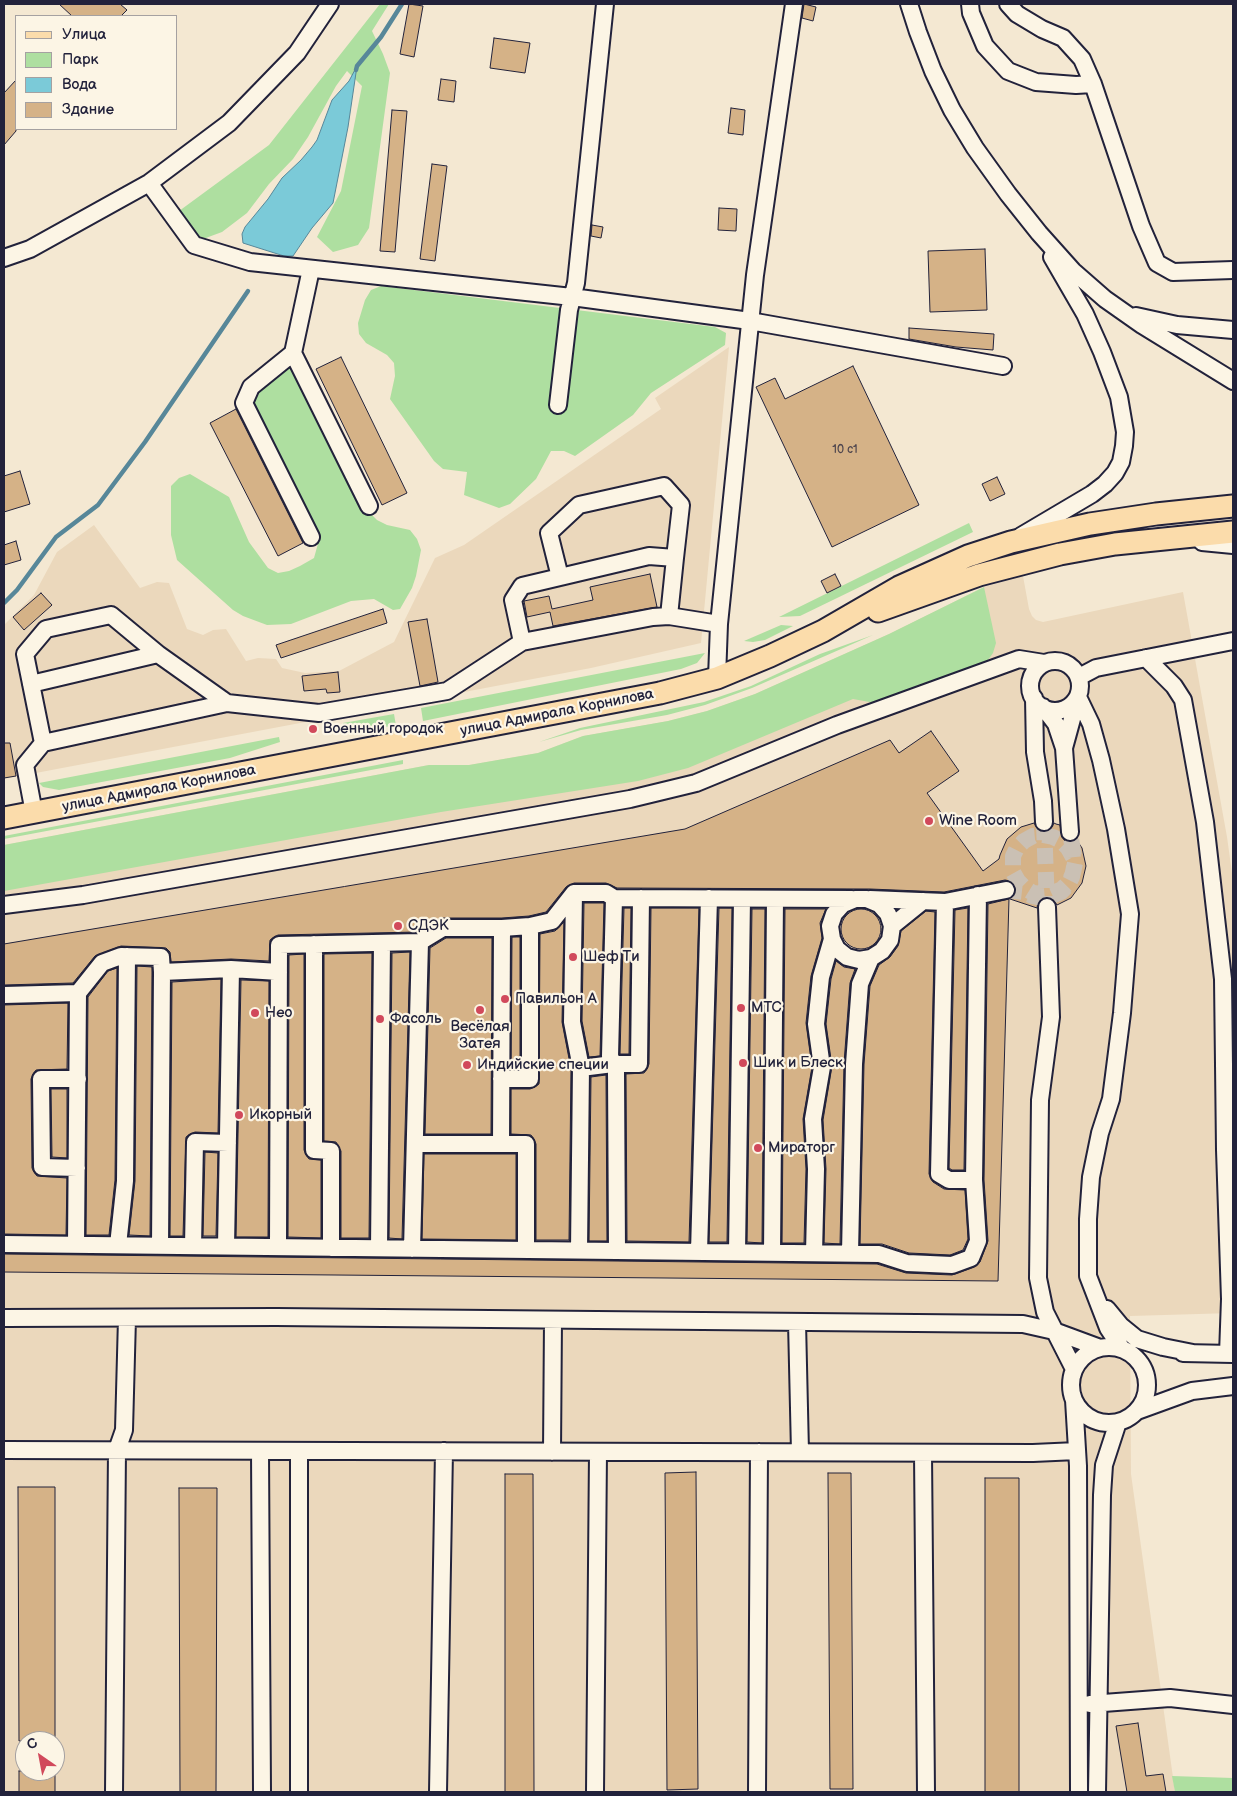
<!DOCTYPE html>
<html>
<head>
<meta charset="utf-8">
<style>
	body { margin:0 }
	#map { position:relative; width:1237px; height:1796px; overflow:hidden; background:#f4e8d2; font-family:"Balsamiq Sans",sans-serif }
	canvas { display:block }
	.frame { position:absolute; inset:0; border:5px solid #22223b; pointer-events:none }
	.legend { position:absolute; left:15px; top:15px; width:162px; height:115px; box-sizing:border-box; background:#fcf5e5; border:1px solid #a5a1a1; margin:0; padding:6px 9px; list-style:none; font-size:15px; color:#22223b }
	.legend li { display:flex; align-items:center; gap:10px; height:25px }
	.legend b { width:25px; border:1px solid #a5a1a1 }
	.north { position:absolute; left:15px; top:1731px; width:50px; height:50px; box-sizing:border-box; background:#fcf5e5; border:1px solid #a5a1a1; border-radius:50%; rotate:327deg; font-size:14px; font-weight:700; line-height:20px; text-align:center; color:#22223b }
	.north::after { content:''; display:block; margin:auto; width:18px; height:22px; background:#d1495b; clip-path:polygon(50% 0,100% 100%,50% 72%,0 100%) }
</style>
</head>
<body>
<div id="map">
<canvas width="1237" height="1796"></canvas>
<div class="frame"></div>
<ul class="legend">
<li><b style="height:6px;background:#fbdcab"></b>Улица</li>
<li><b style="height:14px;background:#aedfa0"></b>Парк</li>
<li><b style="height:14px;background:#7bcad8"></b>Вода</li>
<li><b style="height:14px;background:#d5b287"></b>Здание</li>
</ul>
<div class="north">С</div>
</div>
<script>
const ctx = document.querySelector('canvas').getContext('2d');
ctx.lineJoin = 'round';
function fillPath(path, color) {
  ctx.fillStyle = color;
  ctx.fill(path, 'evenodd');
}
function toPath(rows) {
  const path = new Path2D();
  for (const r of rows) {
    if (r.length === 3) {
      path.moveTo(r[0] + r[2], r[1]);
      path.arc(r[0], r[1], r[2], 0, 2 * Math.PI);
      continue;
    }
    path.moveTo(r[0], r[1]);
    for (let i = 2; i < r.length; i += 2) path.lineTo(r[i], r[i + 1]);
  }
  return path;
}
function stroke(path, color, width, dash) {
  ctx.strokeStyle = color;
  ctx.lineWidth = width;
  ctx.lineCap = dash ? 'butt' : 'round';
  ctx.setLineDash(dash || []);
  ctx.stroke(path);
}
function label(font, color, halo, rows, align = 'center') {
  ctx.font = font + ' "Balsamiq Sans",sans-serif';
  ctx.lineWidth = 4.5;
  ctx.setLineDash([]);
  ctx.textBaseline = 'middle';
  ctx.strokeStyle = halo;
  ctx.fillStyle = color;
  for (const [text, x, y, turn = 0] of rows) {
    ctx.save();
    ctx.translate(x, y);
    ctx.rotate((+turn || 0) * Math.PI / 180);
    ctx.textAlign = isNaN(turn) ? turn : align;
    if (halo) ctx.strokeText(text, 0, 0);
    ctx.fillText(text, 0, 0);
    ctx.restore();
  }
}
const built = toPath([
	[729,347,701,643,591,668,4,779,4,625,34,595,57,552,94,525,140,588,157,582,169,583,187,629,203,635,213,630,226,629,246,661,258,658,276,659,282,668,305,673,339,671,394,642,435,558,464,545,661,409,655,398],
	[1023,576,1029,609,1032,616,1036,620,1043,622,1183,592,1227,837,1233,880,1233,1313,1130,1316,1131,1474,1175,1792,4,1792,4,845,429,765,469,765,538,753,583,736,668,721,707,711,755,694,889,634,984,587],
	[25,1741,55,1741,55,1771,25,1771]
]);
const green = toPath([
	[380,4,389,4,372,31,383,54,390,73,369,228,358,245,333,252,317,237,341,191,362,86,347,71,336,86,308,137,293,159,269,184,247,213,222,232,203,239,175,214,269,145],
	[381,286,715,327,726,333,725,345,651,393,633,415,575,456,564,451,551,451,536,479,510,504,499,508,464,495,467,472,443,469,434,461,390,399,395,376,394,363,387,355,366,343,359,334,358,323,365,300,371,290],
	[292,365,360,503,377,520,387,525,410,530,417,539,421,550,416,576,412,588,400,609,393,610,374,599,351,601,291,624,267,625,243,616,233,610,177,560,171,535,171,486,179,478,190,474,229,497,249,542,268,568,278,573,289,571,300,566,314,558,319,540,250,401,267,381],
	[969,523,973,532,800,616,779,617],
	[984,587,996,643,993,653,988,660,981,664,875,703,853,699,688,768,638,781,441,812,4,891,4,845,429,765,469,765,538,753,583,736,668,721,707,711,755,694,889,634],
	[781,625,793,626,765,640,753,642,744,641],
	[873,635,752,688,705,705,667,715,581,730,539,742,580,728,704,702,751,686,820,654],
	[705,653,697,663,681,669,423,721,421,708],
	[394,714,396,726,344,730,343,723],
	[279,737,280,742,230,758,59,790,43,787,39,783],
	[403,760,403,764,4,839,4,836],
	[1172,1776,1233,1778,1233,1792,1175,1792]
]);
const water = toPath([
	[357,66,348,127,333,203,312,228,293,256,284,256,243,243,242,234,245,227,268,199,282,178,301,160,312,147,317,140,332,100,349,81,357,66]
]);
const stream = toPath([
	[356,70,357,66,381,37,402,4],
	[4,603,17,590,56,537,98,505,145,442,248,291]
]);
const building = toPath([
	[59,4,120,4,127,10,121,16,72,16,59,4],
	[409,4,423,6,414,57,400,54,409,4],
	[804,4,816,7,813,21,802,18,804,4],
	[494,38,530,43,525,73,490,68,494,38],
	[441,79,456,81,454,102,438,100,441,79],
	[16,80,16,131,4,145,4,93,16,80],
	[731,108,745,110,743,135,728,133,731,108],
	[392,110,407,111,395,252,380,251,392,110],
	[432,164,447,166,435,261,420,259,432,164],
	[719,208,737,209,736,231,718,230,719,208],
	[592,225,603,227,601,238,591,236,592,225],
	[985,249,987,310,930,312,928,251,985,249],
	[909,328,994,334,993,350,956,347,909,339,909,328],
	[341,357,407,493,382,505,316,369,341,357],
	[853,366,919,505,832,547,756,387,775,378,785,399,853,366],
	[236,409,303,543,278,556,210,423,236,409],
	[20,471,30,504,4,512,4,476,20,471],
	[997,477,1005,494,990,501,982,484,997,477],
	[16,541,21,560,4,565,4,545,16,541],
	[650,574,657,607,553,626,550,612,527,617,524,601,549,596,552,609,593,600,590,587,650,574],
	[835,574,841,586,827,593,821,581,835,574],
	[41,593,52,605,24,630,13,617,41,593],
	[383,609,387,623,281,658,276,645,383,609],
	[427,619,438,682,420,686,408,622,427,619],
	[338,672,340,692,327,693,326,689,304,691,302,676,338,672],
	[931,731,959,771,927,793,983,871,999,859,1000,855,1007,839,1021,827,1034,823,1039,831,1045,832,1050,830,1054,823,1056,824,1060,825,1062,837,1065,841,1071,842,1076,839,1082,848,1086,866,1082,883,1071,898,1057,905,1052,898,1046,897,1038,902,1037,908,1010,899,1015,894,1016,888,1010,881,1005,880,944,892,870,889,617,888,606,883,574,883,566,887,546,912,529,916,502,918,443,918,417,932,278,935,274,937,270,940,269,961,231,959,171,962,170,952,166,948,121,946,95,956,73,983,4,985,4,944,685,829,890,740,899,753,931,731],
	[4,743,10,743,16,776,4,778,4,743],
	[1009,899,998,1281,4,1272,4,1254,877,1264,906,1273,952,1275,974,1267,980,1262,988,1241,984,1180,988,904,1009,899],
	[584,903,604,903,600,1056,589,1057,582,1021,584,903],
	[624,908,631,908,629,1054,620,1054,624,908],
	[651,908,699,908,689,1242,627,1241,626,1074,644,1073,647,1069,649,1064,651,908],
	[719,908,732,908,727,1242,709,1242,719,908],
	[968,908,964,1170,952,1170,949,1168,955,910,968,908],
	[861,929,20],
	[752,909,765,909,762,1243,747,1242,752,909],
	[785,909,826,909,820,923,822,938,811,976,806,1023,812,1067,803,1119,806,1169,804,1243,782,1243,785,909],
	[926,911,935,912,929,1174,933,1182,944,1189,965,1190,968,1239,963,1250,950,1255,909,1253,882,1244,860,1244,864,1064,870,986,879,965,890,957,898,946,901,931,926,911],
	[564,922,562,1022,571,1069,569,1240,536,1240,536,1144,534,1139,531,1135,511,1134,511,1089,530,1089,535,1087,539,1084,540,934,555,931,564,922],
	[512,937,520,937,520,1069,511,1069,512,937],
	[446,938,492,938,491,1134,425,1134,430,948,446,938],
	[410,952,402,1239,389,1238,392,953,410,952],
	[372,953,369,1238,341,1238,341,1151,336,1142,324,1141,324,954,372,953],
	[304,954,304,1150,306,1155,309,1159,321,1160,321,1238,288,1237,289,955,304,954],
	[836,961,844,967,855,969,850,983,844,1063,840,1244,824,1243,826,1169,823,1120,832,1066,826,1024,831,979,836,961],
	[137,966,152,967,152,972,150,1236,129,1235,135,1181,137,966],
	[117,968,115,1180,109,1235,86,1235,88,997,108,971,117,968],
	[221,979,218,1133,195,1132,190,1134,186,1137,183,1236,170,1236,172,982,221,979],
	[241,980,269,981,268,1237,236,1237,241,980],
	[68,1003,67,1069,36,1070,33,1074,31,1079,32,1168,34,1172,37,1176,67,1178,66,1235,4,1234,4,1005,68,1003],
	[606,1075,607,1241,589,1241,591,1077,606,1075],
	[51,1089,67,1089,67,1158,52,1157,51,1089],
	[205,1152,218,1153,216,1236,203,1236,205,1152],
	[424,1154,516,1154,516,1240,422,1239,424,1154],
	[696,1472,698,1789,667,1790,665,1473,696,1472],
	[828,1473,851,1473,853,1789,830,1789,828,1473],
	[505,1474,533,1474,534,1792,505,1792,505,1474],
	[985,1478,1019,1478,1019,1792,985,1792,985,1478],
	[18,1487,55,1487,55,1741,19,1741,18,1487],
	[179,1488,217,1488,216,1792,180,1792,179,1488],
	[1138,1723,1146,1776,1163,1774,1166,1792,1127,1792,1116,1726,1138,1723],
	[19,1771,55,1771,55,1792,19,1792,19,1771]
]);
const minorTunnel = toPath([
	[1044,824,1047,905],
	[1006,890,1023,892,1032,896,1042,898,1052,896,1061,892,1068,885,1072,877,1074,867,1073,857,1068,848,1061,841,1053,837,1043,835,1033,836,1024,841,1017,848,1013,856,1013,872,1018,881,1025,888,1033,893,1043,894,1053,893,1062,889,1069,882,1073,873,1075,863,1070,832]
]);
const minor = toPath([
	[909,4,918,32,933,71,952,110,975,148,1008,194,1039,233,1073,271,1105,299,1142,325,1233,381],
	[970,4,971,13,985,46,1008,71,1036,82,1076,85,1093,84],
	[1008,4,1017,14,1042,29,1063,38,1082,59,1093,84,1141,226,1157,263,1173,272,1233,270],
	[149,183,194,245,250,262,572,297,750,321,1003,366],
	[4,258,30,249,149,183,229,123,297,53,330,4],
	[311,269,293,353,369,506],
	[1136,316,1177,325,1233,330],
	[293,353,251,387,244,403,311,537],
	[558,405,569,310,576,283,605,4],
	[1021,536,1092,494,1105,484,1115,473,1121,462,1124,446,1125,432,1119,397,1102,352,1085,314,1052,257],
	[1202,542,1233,545],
	[560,577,549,533,579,505,664,486,681,505,675,558],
	[522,642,513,600,522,586,649,556,675,558,669,616],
	[1146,658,1174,686,1183,700,1205,822,1223,979,1225,1150,1230,1299,1228,1354],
	[1055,686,25],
	[1079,677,1096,668,1233,641],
	[717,678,719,624,755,275,794,4],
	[31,684,158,654,227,703],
	[1078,697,1091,724,1101,760,1116,829,1130,914,1122,1013,1111,1099,1100,1133,1091,1177,1088,1219,1088,1276,1108,1328,1122,1349],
	[1034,698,1035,752,1043,801,1044,822],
	[1043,707,1056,724,1064,748,1070,832],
	[43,743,25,654,46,629,111,615,158,654],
	[1064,748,1078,697],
	[34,813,25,765,43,743,227,703,319,713,430,694,447,691,522,642,653,617,669,616,719,624],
	[614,898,610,1056,616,1071,617,1251],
	[870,899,945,902,1006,890],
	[945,902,939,1174,949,1180,974,1180,978,895],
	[4,905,83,895,630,799,696,783,837,725,1019,659,1044,663],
	[1047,907,1051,1017,1040,1100,1038,1278,1045,1312,1074,1369],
	[892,926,923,901],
	[314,944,314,1150,331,1151,331,1248],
	[231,969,279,972],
	[4,995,78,993,102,963,121,956,161,957,162,972],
	[581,1068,572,1022,574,893,606,893,614,898,852,899],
	[501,1079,530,1079,530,926],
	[415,1144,526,1144,526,1250],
	[501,1144,502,928],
	[77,1168,42,1167,41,1079,78,1079],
	[4,1244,879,1254,907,1263,952,1265,971,1258,978,1241,974,1180],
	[76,1245,78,993],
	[118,1245,125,1181,127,956],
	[160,1246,162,972,231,969,226,1246],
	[193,1246,195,1142,228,1143],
	[278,1247,279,945,420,942,443,928,502,928,530,926,552,921,574,893],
	[379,1248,382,943],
	[412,1249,420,942],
	[579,1250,581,1068,613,1064,639,1064,641,898],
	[699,1252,709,898],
	[737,1252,742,899],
	[772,1252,775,899],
	[814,1253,816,1169,813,1119,822,1067,816,1024,821,977,832,939,830,926,834,914,843,904,855,899,867,899,879,904,888,914,892,926,890,940,882,951,871,958,859,960,847,957,837,949,832,939],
	[850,1253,854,1064,860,984,871,958],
	[1107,1309,1121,1326,1137,1339,1163,1347,1193,1353],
	[4,1318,276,1317,1023,1324,1054,1331,1100,1348],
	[797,1322,800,1452],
	[1109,1385,38],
	[1183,1353,1233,1354],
	[1074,1400,1078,1466,1079,1792],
	[1137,1411,1192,1391,1233,1386],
	[4,1450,1033,1453,1077,1451],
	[260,1451,262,1792],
	[552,1452,553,1320],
	[923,1453,926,1792],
	[1090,1704,1170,1698,1233,1705],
	[114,1792,117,1450,124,1430,127,1318],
	[299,1792,299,1451],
	[438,1792,444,1451],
	[595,1792,598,1452],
	[757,1792,759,1452],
	[1097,1792,1102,1495,1104,1465,1118,1422]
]);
const major = toPath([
	[878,611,979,575,1060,554,1115,544,1233,532],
	[4,818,660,693,717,678,770,656,823,631,899,587,968,556,1011,542,1090,524,1156,514,1233,506]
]);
const markers = [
	[313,729,5,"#d1495b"],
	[929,821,5,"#d1495b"],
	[398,926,5,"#d1495b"],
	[573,957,5,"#d1495b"],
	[505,999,5,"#d1495b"],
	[741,1008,5,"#d1495b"],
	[480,1010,5,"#d1495b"],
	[255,1013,5,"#d1495b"],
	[380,1019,5,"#d1495b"],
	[743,1063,5,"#d1495b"],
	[467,1065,5,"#d1495b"],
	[239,1115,5,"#d1495b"],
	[758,1148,5,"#d1495b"]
];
const numberNames = [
	["10 с1",845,450]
];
const streetNames = [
	["улица Адмирала Корнилова",557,713,-11],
	["улица Адмирала Корнилова",159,789,-11]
];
const poiNames = [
	["Военный городок",323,729],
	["Wine Room",939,821],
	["СДЭК",408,926],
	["Шеф Ти",583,957],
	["Павильон А",515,999],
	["МТС",751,1008],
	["Нео",265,1013],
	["Фасоль",390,1019],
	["Весёлая",480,1027,"center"],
	["Затея",480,1044,"center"],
	["Шик и Блеск",753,1063],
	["Индийские специи",477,1065],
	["Икорный",249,1115],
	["Мираторг",768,1148]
];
fillPath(built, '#ebd8bc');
fillPath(green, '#aedfa0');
fillPath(water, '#7bcad8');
stroke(water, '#578799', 1);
stroke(stream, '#578799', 4.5);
fillPath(building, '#d5b287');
stroke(building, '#22223b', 1);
stroke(minorTunnel, '#cac0b4', 16, [16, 8]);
stroke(minor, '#22223b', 20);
stroke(major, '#22223b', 25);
stroke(minor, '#fcf5e5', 16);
stroke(major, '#fbdcab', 21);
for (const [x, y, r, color] of markers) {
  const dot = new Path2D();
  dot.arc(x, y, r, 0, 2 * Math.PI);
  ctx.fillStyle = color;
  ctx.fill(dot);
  stroke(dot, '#fcf5e5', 2);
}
label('12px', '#4f464e', null, numberNames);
label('15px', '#22223b', '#fcf5e5', streetNames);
label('15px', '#22223b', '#fcf5e5', poiNames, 'left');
</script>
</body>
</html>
